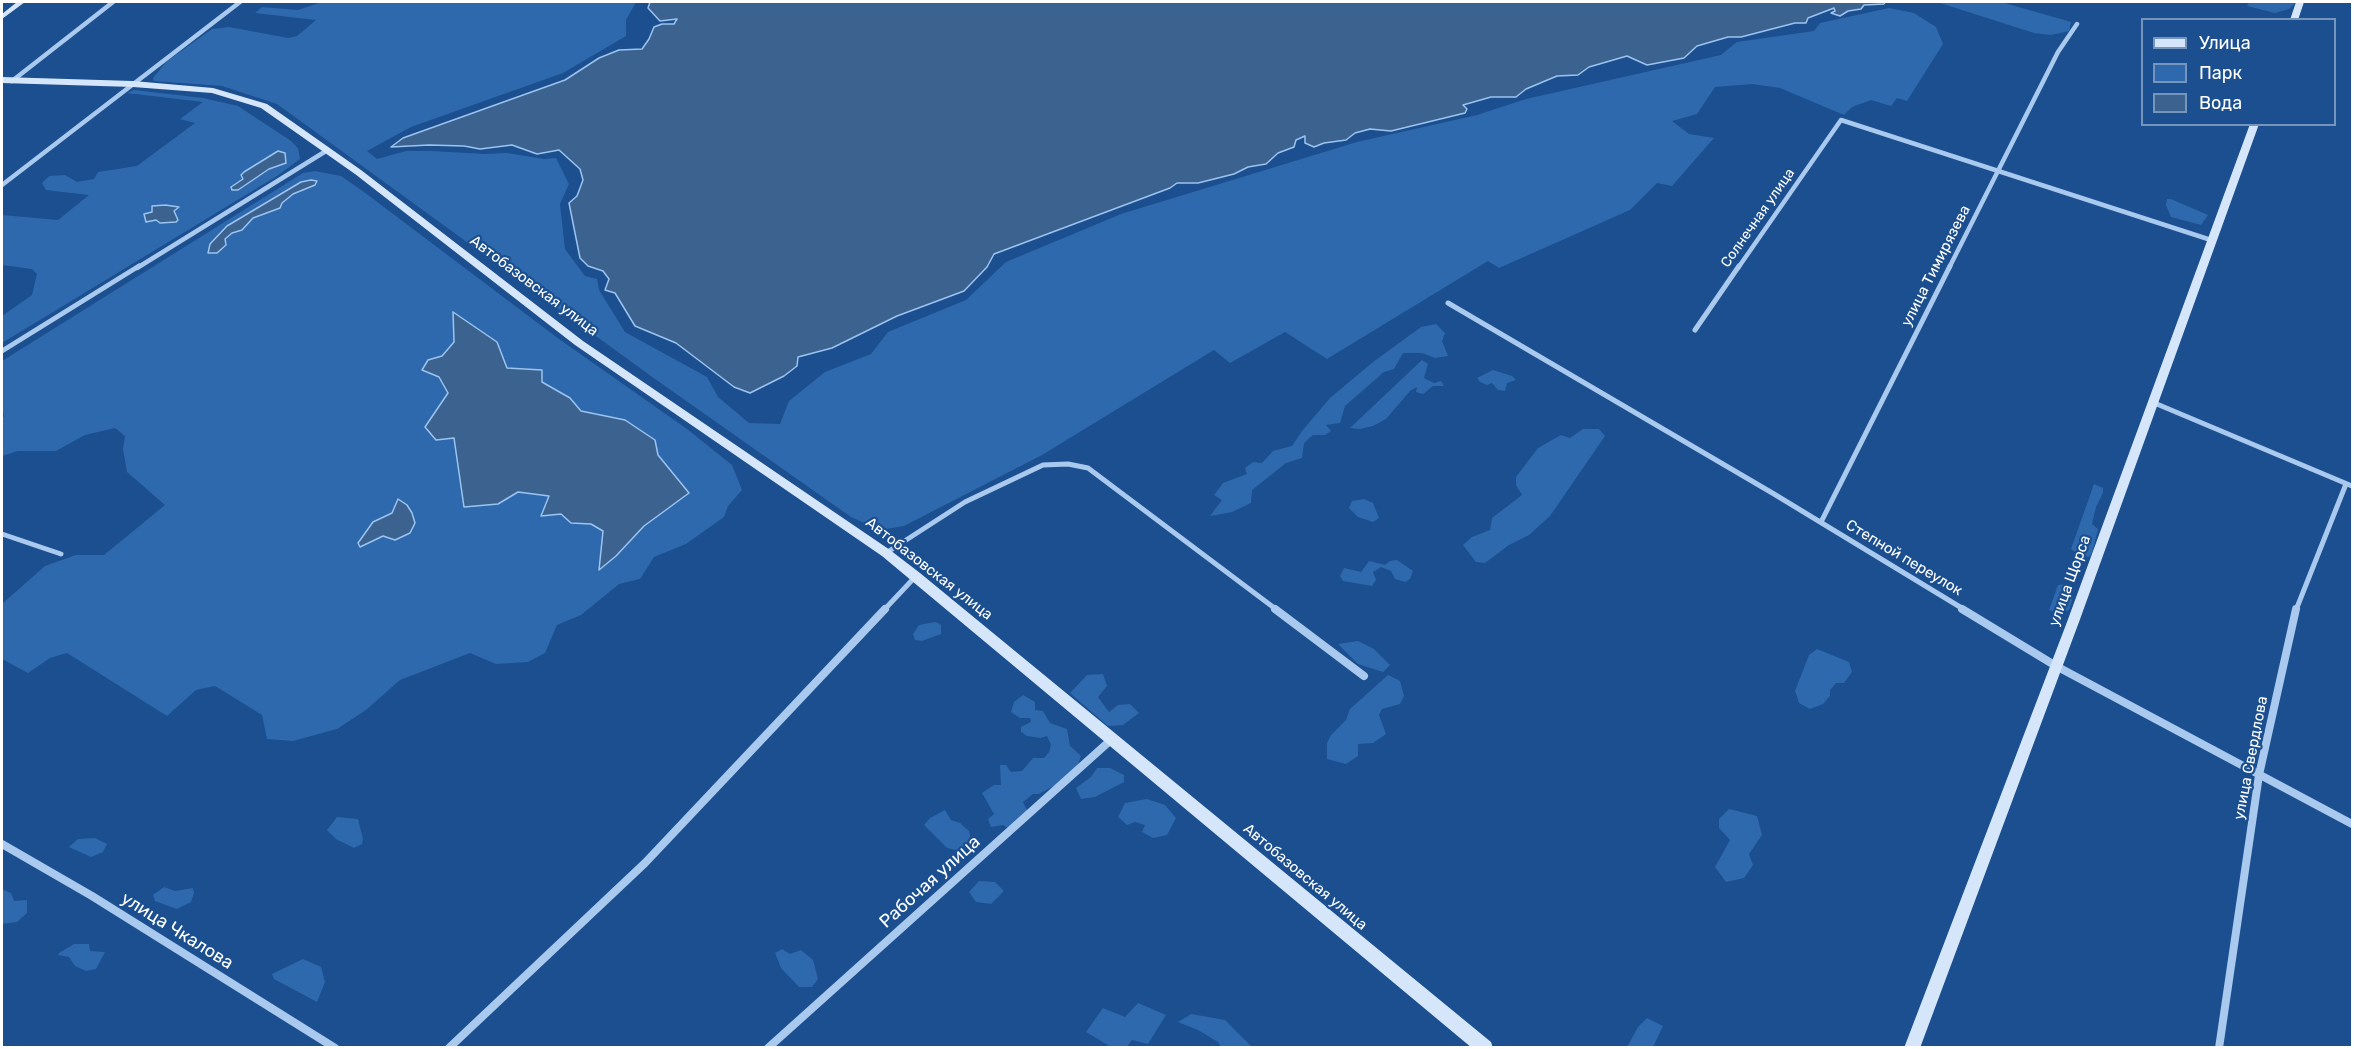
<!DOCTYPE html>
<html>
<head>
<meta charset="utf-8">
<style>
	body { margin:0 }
	#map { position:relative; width:2354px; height:1049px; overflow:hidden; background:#1b4f8f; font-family:Rubik,sans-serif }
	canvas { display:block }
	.frame { position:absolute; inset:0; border:3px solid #fff; pointer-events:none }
	.legend { position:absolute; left:2141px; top:18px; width:195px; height:108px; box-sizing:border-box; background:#1b4f8f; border:2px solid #7695bc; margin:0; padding:8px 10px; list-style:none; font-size:18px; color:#fff }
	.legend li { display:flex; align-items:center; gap:12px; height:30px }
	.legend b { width:30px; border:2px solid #7695bc }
</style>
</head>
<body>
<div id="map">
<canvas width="2354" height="1049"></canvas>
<div class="frame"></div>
<ul class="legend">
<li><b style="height:8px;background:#d6e6fa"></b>Улица</li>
<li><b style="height:16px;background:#2e69ad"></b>Парк</li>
<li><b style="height:16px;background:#3c6290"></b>Вода</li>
</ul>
</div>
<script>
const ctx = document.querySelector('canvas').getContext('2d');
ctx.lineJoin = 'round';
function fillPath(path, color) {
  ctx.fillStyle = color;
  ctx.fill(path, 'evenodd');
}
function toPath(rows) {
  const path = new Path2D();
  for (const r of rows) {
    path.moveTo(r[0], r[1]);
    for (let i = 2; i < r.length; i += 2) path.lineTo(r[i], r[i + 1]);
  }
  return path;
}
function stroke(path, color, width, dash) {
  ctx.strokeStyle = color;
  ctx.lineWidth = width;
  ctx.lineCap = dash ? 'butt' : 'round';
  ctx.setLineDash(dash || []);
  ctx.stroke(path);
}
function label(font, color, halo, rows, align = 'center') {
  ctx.font = font + ' Rubik,sans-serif';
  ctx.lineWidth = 4.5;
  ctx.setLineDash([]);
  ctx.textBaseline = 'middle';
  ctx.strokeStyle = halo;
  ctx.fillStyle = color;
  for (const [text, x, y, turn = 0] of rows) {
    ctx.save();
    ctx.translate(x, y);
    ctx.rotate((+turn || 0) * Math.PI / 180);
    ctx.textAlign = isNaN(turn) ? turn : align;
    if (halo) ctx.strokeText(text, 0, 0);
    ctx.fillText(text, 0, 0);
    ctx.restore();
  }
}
const green = toPath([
	[322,2,636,2,626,20,626,36,563,73,411,127,367,151,377,159,406,151,432,151,484,154,507,153,544,159,556,158,569,184,560,204,565,249,585,276,597,279,599,290,625,332,707,377,718,397,749,423,780,424,789,401,825,372,871,354,888,332,966,300,1006,262,1121,214,1357,142,1477,115,1526,99,1721,55,1737,42,1814,31,1820,23,1889,8,1914,13,1936,27,1943,44,1907,101,1897,98,1891,106,1871,100,1852,107,1844,115,1780,88,1752,84,1715,87,1697,114,1672,121,1689,134,1714,138,1672,186,1657,183,1630,210,1499,268,1488,261,1327,359,1285,332,1230,363,1214,350,1042,455,904,526,880,530,851,517,655,379,277,104,222,86,154,81,153,78,166,62,212,29,229,27,288,38,297,36,316,20,255,13,262,7,298,10],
	[1937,2,2001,2,2071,22,2069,31,2051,35,2034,33],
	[2249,2,2296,2,2289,9,2275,13,2247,6],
	[134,90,203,98,238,106,291,141,298,148,300,159,277,176,2,343,2,316,32,295,37,274,32,269,2,265,2,215,58,220,89,195,46,190,42,183,49,176,65,175,77,182,94,179,98,172,137,166,195,123,180,119,203,102,127,93],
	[278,151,285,153,286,163,269,169,238,190,231,187,244,179,241,175,245,172],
	[315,171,341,176,364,192,559,339,687,429,732,465,742,490,728,506,724,517,686,544,654,557,640,579,619,584,581,615,557,625,545,653,528,662,496,664,470,653,400,680,366,710,337,729,293,741,267,739,262,715,215,686,196,690,167,716,67,653,50,658,28,673,2,659,2,604,45,566,76,555,104,555,165,505,127,472,123,449,125,436,115,428,85,435,56,451,18,451,2,456,2,418,4,416,2,408,2,361,303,173],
	[316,182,315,185,293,194,282,203,280,208,253,218,242,230,232,233,225,239,226,246,217,253,210,244,227,226,251,211],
	[454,313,497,342,507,368,541,370,542,382,569,398,581,411,625,420,689,493,644,526,616,556,600,569,603,531,591,524,571,523,561,514,541,516,550,496,518,492,498,504,454,437,449,393,439,376,423,370,428,360,442,356,454,342],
	[397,499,395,540,383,536,373,522,392,513],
	[2167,199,2171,199,2208,215,2201,225,2171,217,2166,205],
	[1436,324,1445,333,1442,341,1448,356,1435,358,1422,353,1403,353,1394,369,1384,372,1345,406,1340,423,1326,425,1331,431,1325,435,1313,435,1304,443,1302,458,1286,463,1252,490,1251,503,1232,512,1210,516,1222,500,1214,495,1223,483,1247,474,1245,468,1253,462,1262,463,1273,451,1292,446,1302,431,1330,398,1373,362,1421,327],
	[1422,360,1428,364,1424,378,1434,383,1441,381,1444,386,1433,386,1423,394,1416,392,1417,387,1410,391,1386,419,1373,426,1360,429,1350,428],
	[1493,370,1512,376,1516,380,1507,383,1505,391,1498,390,1492,383,1487,385,1480,382,1477,378],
	[1583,429,1599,429,1605,436,1550,516,1529,535,1509,545,1485,563,1476,562,1463,545,1472,537,1490,530,1492,518,1522,495,1516,485,1516,477,1538,448,1561,435,1570,438],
	[2094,484,2103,488,2103,493,2096,507,2092,524,2098,529,2092,553,2089,557,2079,555,2071,549],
	[1364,499,1373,503,1379,518,1373,522,1358,517,1349,508,1352,501],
	[1397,560,1413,571,1410,579,1405,582,1395,579,1391,571,1381,567,1373,572,1376,580,1372,586,1343,581,1340,576,1344,568,1361,572,1369,561,1385,565,1390,561],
	[2068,584,2073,597,2069,610,2060,614,2049,610,2058,585],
	[936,622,941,625,941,634,922,641,915,640,913,634,919,625],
	[1358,641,1374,649,1390,665,1383,672,1358,664,1338,644],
	[1817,649,1849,662,1852,672,1844,683,1836,683,1830,690,1830,696,1823,704,1810,709,1799,703,1795,691,1809,655],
	[1103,674,1107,686,1098,697,1109,712,1118,705,1130,704,1139,713,1123,725,1108,726,1070,693,1087,675],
	[1388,675,1400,681,1404,696,1400,704,1382,709,1379,715,1386,734,1373,743,1358,744,1358,756,1346,764,1327,759,1327,743,1331,735,1346,720,1350,709],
	[1023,695,1035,702,1035,710,1043,711,1050,723,1067,729,1070,746,1081,756,1077,767,1059,783,1039,794,1033,794,1023,802,1030,816,1023,824,1008,828,1003,825,991,827,988,819,994,814,982,793,994,785,1001,785,1000,765,1006,765,1011,772,1022,771,1033,758,1044,758,1049,752,1051,745,1047,736,1041,738,1027,736,1021,732,1021,727,1031,722,1030,718,1020,718,1011,712,1014,702],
	[1097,768,1110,768,1124,775,1124,782,1095,797,1081,799,1076,788,1091,777],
	[1147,799,1165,805,1176,818,1167,835,1153,838,1142,832,1145,825,1135,822,1127,825,1118,817,1125,803],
	[1729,809,1757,816,1762,835,1749,854,1753,865,1744,878,1726,882,1715,867,1730,840,1719,828,1719,819],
	[945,810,951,820,960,823,969,831,971,840,959,851,947,848,924,825,930,818],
	[337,817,358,819,363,839,362,844,354,848,336,839,327,830],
	[95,838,107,844,103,852,91,857,69,847,78,839],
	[979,881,995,882,1004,891,991,904,976,902,969,892],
	[164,887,175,891,193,888,194,893,191,902,177,909,155,901,153,895],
	[2,889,11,893,14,901,27,900,27,913,17,922,2,924],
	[74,944,89,944,90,951,105,952,96,969,86,971,75,966,69,957,58,955,59,953],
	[782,949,790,954,801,950,813,960,818,979,812,987,799,987,781,968,775,953],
	[303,959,321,967,325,982,317,1002,274,979,272,974],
	[1138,1003,1166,1015,1148,1044,1132,1040,1127,1047,1111,1047,1086,1032,1103,1008,1125,1017],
	[1191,1014,1225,1020,1252,1047,1221,1047,1218,1042,1198,1030,1178,1022],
	[1647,1018,1663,1026,1653,1047,1627,1047,1638,1027]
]);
const water = toPath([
	[650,2,1885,2,1884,4,1864,5,1861,9,1848,11,1840,16,1831,13,1835,11,1834,8,1808,18,1806,23,1795,23,1741,37,1728,37,1697,46,1684,58,1647,65,1627,56,1589,67,1578,75,1557,76,1526,89,1516,97,1491,97,1463,105,1467,109,1465,113,1391,131,1370,129,1355,133,1346,140,1324,143,1314,147,1305,143,1305,136,1296,140,1294,147,1278,153,1266,164,1248,167,1234,174,1198,183,1177,183,1170,188,994,254,987,267,964,291,897,316,832,348,798,357,797,366,784,376,750,393,734,387,676,343,635,326,615,293,605,290,609,279,603,271,588,266,580,258,569,203,577,196,583,180,580,169,559,150,537,154,512,145,480,149,464,146,429,145,391,147,403,138,565,80,599,58,619,50,642,49,649,39,654,27,662,24,674,24,677,19,660,21,648,8,650,2],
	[278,151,285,153,286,163,269,169,238,190,232,190,231,187,243,179,241,175,244,172,278,151],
	[311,180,317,181,315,185,293,194,282,203,280,208,253,218,242,230,232,233,225,239,226,245,217,253,208,253,210,244,227,226,301,182,311,180],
	[165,205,179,207,174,211,178,220,176,222,160,223,156,220,146,222,144,214,152,212,152,206,165,205],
	[453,312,497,342,507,368,542,370,542,382,570,398,581,411,625,420,655,440,658,455,689,493,644,526,616,556,599,570,603,531,591,524,571,523,561,514,541,516,549,496,518,492,498,504,464,507,454,438,436,440,425,427,448,393,439,377,422,370,428,360,442,356,454,342,453,312],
	[398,499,407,505,412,513,415,523,410,533,395,540,383,536,360,547,358,543,373,522,392,513,398,499]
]);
const streetFar2 = toPath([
	[12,81,113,2],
	[2,185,240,2],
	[137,268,326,151],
	[1738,268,1841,120,2211,240],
	[1949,268,2058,52,2077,24]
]);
const streetFar1 = toPath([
	[1448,303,1774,494,1965,610],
	[1695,330,1739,266],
	[2,351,139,266],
	[2152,402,2352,486],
	[1821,522,1950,266],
	[2,534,61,554],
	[886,553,965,502,1043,465,1068,464,1088,468,1277,610],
	[884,610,916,576],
	[2296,610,2346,484]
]);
const street = toPath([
	[1275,609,1364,676],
	[1962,609,2056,666,2352,824],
	[2,844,92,896,335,1048],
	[449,1048,645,863,885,609],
	[768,1048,1112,739],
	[2219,1048,2259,775,2296,609]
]);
const secondary = toPath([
	[17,2,25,2,2,19,2,14,17,2],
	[2296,2,2304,2,2298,20,2290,20,2296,2],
	[2,77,133,81,213,88,267,104,361,170,583,341,890,550,920,573,1491,1042,1493,1048,1472,1048,882,556,575,345,355,174,261,108,212,93,133,87,2,83,2,77],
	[2250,124,2259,124,2079,622,1920,1048,1904,1048,2067,622,2250,124]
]);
const farStreetnames = [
	["Солнечная улица",1758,218,-55]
];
const streetNames = [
	["улица Тимирязева",1936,266,-63],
	["Автобазовская улица",534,286,37],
	["Степной переулок",1904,558,31],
	["Автобазовская улица",929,569,38],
	["улица Щорса",2070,581,-70],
	["улица Свердлова",2251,758,-79],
	["Автобазовская улица",1305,877,40]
];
const nearStreetnames = [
	["Рабочая улица",930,882,-42],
	["улица Чкалова",177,931,32]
];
fillPath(green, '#2e69ad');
fillPath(water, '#3c6290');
stroke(water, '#9cc4f0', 1.5);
stroke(streetFar2, '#a9c9ee', 4.5);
stroke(streetFar1, '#a9c9ee', 5);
stroke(street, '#a9c9ee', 8);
fillPath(secondary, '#d6e6fa');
label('14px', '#fff', '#1b4f8f', farStreetnames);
label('15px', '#fff', '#1b4f8f', streetNames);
label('18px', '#fff', '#1b4f8f', nearStreetnames);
</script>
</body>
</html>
